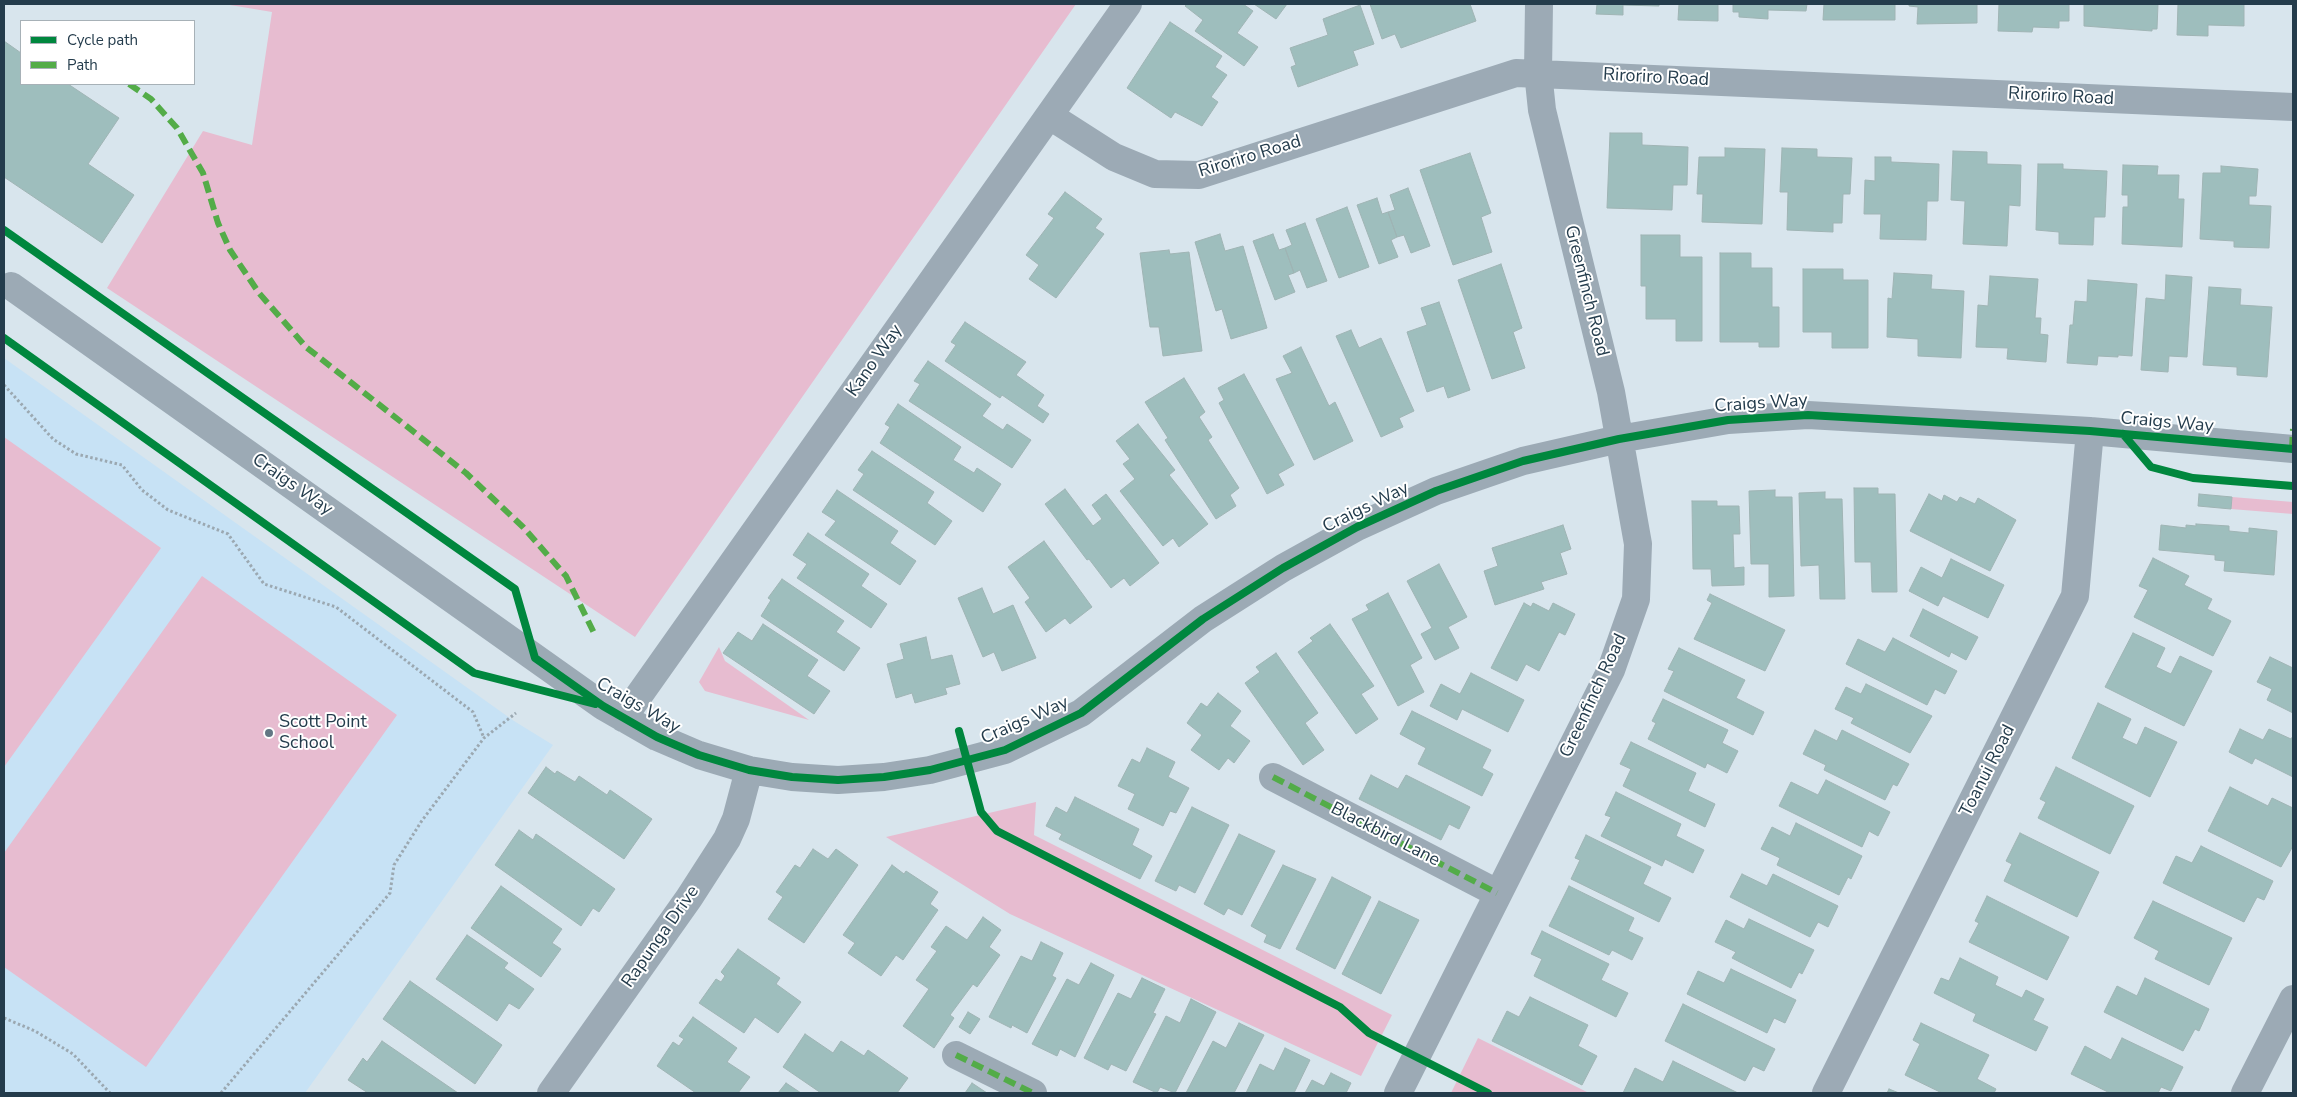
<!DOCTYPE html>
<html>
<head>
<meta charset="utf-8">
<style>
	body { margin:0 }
	#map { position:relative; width:2297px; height:1097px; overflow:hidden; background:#d8e5ed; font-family:"Nunito Sans",sans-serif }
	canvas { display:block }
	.frame { position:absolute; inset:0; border:5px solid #243c4c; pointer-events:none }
	.legend { position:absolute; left:20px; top:20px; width:175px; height:65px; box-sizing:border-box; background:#fff; border:1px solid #a7b1b7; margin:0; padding:6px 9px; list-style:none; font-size:15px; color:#243c4c }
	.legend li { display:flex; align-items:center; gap:10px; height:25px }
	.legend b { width:25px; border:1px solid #a7b1b7 }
</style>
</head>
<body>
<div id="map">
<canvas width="2297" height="1097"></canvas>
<div class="frame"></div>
<ul class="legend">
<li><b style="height:6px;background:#00873e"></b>Cycle path</li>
<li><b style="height:6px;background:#53ac48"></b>Path</li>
</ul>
</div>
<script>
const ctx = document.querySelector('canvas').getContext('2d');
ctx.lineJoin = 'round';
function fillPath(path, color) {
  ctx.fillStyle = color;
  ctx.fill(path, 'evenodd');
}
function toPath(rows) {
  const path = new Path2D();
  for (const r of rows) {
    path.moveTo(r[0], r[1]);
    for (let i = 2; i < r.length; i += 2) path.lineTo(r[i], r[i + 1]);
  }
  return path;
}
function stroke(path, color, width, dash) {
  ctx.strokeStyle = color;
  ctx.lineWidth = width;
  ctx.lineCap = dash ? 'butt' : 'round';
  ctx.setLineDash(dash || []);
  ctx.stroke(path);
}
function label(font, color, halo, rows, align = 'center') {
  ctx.font = font + ' "Nunito Sans",sans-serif';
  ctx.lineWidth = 4;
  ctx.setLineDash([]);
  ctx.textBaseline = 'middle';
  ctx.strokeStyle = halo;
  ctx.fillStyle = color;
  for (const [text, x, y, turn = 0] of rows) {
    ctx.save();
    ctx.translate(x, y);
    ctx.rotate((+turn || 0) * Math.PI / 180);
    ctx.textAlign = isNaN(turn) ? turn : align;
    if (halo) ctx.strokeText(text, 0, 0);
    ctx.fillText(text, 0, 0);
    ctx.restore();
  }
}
const built = toPath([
	[4,358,514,721,553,745,305,1093,4,1093]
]);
const green = toPath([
	[224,4,1076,4,635,637,107,288,203,131,252,145,272,12],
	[4,437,161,548,4,767],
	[2232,497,2293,502,2293,514,2231,509],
	[202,576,397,715,146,1067,4,967,4,853],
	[719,647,725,661,809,720,705,691,699,682],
	[1036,802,1034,835,1392,1015,1361,1076,1010,914,886,837],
	[1478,1038,1589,1093,1451,1093]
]);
const building = toPath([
	[1187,4,1243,4,1253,11,1237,33,1258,47,1244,66,1195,31,1203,20,1185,6,1187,4],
	[1254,4,1287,4,1276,19,1254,4],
	[1370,4,1470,4,1476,21,1401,48,1395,34,1382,39,1370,4],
	[1597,4,1659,4,1659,6,1623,5,1623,15,1596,14,1597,4],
	[1679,4,1718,4,1718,21,1678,20,1679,4],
	[1733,4,1807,4,1806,11,1768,10,1768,19,1739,17,1739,12,1733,12,1733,4],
	[1824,4,1895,4,1895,20,1823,20,1824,4],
	[1909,4,1977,4,1977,23,1917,24,1918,7,1909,6,1909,4],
	[1999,4,2069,4,2069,21,2059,21,2059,28,2033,27,2032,32,1998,31,1999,4],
	[2084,4,2158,4,2157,29,2152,29,2152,31,2084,26,2084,4],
	[2178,4,2244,4,2244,26,2208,25,2208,36,2177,35,2178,4],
	[1360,5,1374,44,1353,51,1358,65,1298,87,1291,67,1296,65,1290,48,1328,35,1323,19,1360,5],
	[1170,22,1222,56,1215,67,1227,75,1211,97,1218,102,1202,126,1175,112,1171,118,1127,88,1170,22],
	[4,41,21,53,21,84,68,84,119,118,88,164,134,195,102,243,4,177,4,41],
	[1610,133,1642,133,1642,145,1688,147,1687,185,1673,185,1672,210,1607,208,1610,133],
	[1725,148,1765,149,1762,224,1702,222,1703,194,1697,194,1699,157,1725,157,1725,148],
	[1782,148,1817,149,1817,157,1852,158,1850,194,1843,194,1842,223,1833,223,1833,232,1787,230,1788,192,1780,192,1782,148],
	[1953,151,1987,152,1987,164,2021,165,2020,206,2009,205,2007,246,1963,244,1965,201,1951,200,1953,151],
	[1470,153,1491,213,1481,217,1492,252,1453,265,1420,170,1470,153],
	[1875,157,1891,157,1891,162,1939,164,1938,201,1927,201,1926,240,1880,239,1881,214,1864,214,1865,180,1875,181,1875,157],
	[2038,164,2063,164,2063,169,2107,171,2105,217,2094,217,2093,245,2059,244,2059,232,2036,230,2038,164],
	[2123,165,2158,166,2157,175,2179,175,2178,199,2184,199,2182,247,2122,244,2123,207,2128,207,2128,195,2122,195,2123,165],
	[2221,166,2258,169,2256,196,2249,196,2249,205,2271,206,2269,248,2234,247,2234,241,2200,239,2203,173,2221,173,2221,166],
	[1408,188,1430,246,1411,253,1404,235,1397,237,1388,212,1395,210,1390,195,1408,188],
	[1065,192,1102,219,1095,228,1104,234,1056,298,1029,279,1039,265,1026,255,1054,218,1048,214,1065,192],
	[1377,198,1382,214,1388,212,1397,237,1391,240,1398,257,1379,264,1357,205,1377,198],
	[1347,207,1369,267,1339,278,1316,219,1347,207],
	[1305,223,1327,281,1307,288,1300,270,1294,273,1285,248,1292,245,1286,230,1305,223],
	[1220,234,1225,251,1243,246,1267,328,1231,339,1222,309,1216,311,1195,242,1220,234],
	[1273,234,1279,250,1285,248,1294,273,1288,275,1295,292,1275,300,1253,241,1273,234],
	[1641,235,1680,235,1680,257,1702,257,1702,341,1676,341,1676,319,1646,319,1646,286,1641,286,1641,235],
	[1169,250,1170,254,1189,252,1202,351,1163,356,1159,327,1150,327,1140,253,1169,250],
	[1720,253,1751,253,1751,268,1772,268,1772,307,1779,307,1779,347,1759,347,1759,342,1720,342,1720,253],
	[1501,264,1522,328,1513,332,1525,368,1492,379,1458,280,1501,264],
	[1803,269,1843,269,1843,280,1868,280,1868,348,1832,348,1832,332,1803,332,1803,269],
	[1894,273,1932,275,1931,289,1964,291,1961,358,1918,356,1918,339,1887,337,1888,298,1892,299,1894,273],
	[2166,275,2192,277,2187,357,2169,356,2168,372,2141,370,2146,298,2165,300,2166,275],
	[1990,276,2038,279,2035,318,2041,318,2040,334,2048,335,2046,362,2007,359,2008,348,1976,347,1978,305,1988,306,1990,276],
	[2088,280,2137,284,2132,356,2118,355,2118,357,2098,356,2097,365,2067,363,2070,325,2073,325,2075,301,2087,302,2088,280],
	[2209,287,2241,289,2240,305,2272,307,2267,377,2237,375,2237,367,2203,365,2209,287],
	[1439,302,1470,390,1448,398,1444,386,1427,392,1407,332,1427,325,1421,308,1439,302],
	[965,322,1026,362,1016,375,1044,395,1037,406,1049,414,1043,423,1002,395,1000,398,945,361,956,345,951,342,965,322],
	[1351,330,1359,348,1381,338,1414,411,1399,418,1403,427,1381,437,1336,336,1351,330],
	[1301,347,1329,406,1335,402,1353,441,1314,460,1276,379,1292,373,1283,356,1301,347],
	[928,361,991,404,982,416,1003,430,1007,424,1031,440,1012,468,909,401,920,384,914,381,928,361],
	[1244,374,1294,465,1278,474,1284,485,1267,494,1219,403,1224,400,1218,388,1244,374],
	[1184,378,1205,412,1199,417,1212,437,1208,440,1239,488,1230,495,1236,506,1216,519,1165,440,1168,438,1145,402,1184,378],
	[898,404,961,447,953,460,974,473,977,468,1001,484,983,512,880,443,890,427,885,424,898,404],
	[1138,424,1175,470,1169,475,1208,524,1179,547,1173,538,1163,546,1120,491,1135,479,1123,464,1130,459,1116,441,1138,424],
	[872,451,934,492,927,503,952,521,935,545,853,490,864,474,858,470,872,451],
	[1854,488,1878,488,1878,494,1895,494,1897,592,1872,592,1871,562,1855,562,1854,488],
	[1065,489,1093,526,1102,519,1092,505,1106,494,1159,563,1130,586,1124,578,1111,588,1089,559,1087,560,1045,504,1065,489],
	[837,490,898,531,890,543,916,561,900,585,825,535,836,521,822,512,837,490],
	[1775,490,1775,497,1792,497,1794,596,1769,597,1769,564,1751,564,1749,491,1775,490],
	[1825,492,1825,499,1842,499,1845,599,1820,599,1819,565,1801,566,1799,493,1825,492],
	[1929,494,1942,501,1944,495,1957,502,1960,497,1975,504,1978,498,2016,520,1990,571,1910,531,1929,494],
	[2199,494,2232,497,2231,509,2198,506,2199,494],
	[1692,501,1717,501,1717,506,1739,506,1740,534,1733,534,1734,568,1744,567,1744,585,1712,586,1711,569,1693,569,1692,501],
	[2196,524,2229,526,2229,531,2249,533,2249,528,2277,531,2274,575,2224,571,2225,561,2215,560,2215,555,2159,550,2161,525,2186,528,2186,525,2196,526,2196,524],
	[1563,525,1571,549,1560,553,1567,574,1541,582,1544,589,1495,605,1484,571,1498,566,1492,548,1563,525],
	[808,533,869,574,861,586,887,604,871,628,797,578,807,564,793,555,808,533],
	[1044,541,1092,607,1070,624,1065,618,1046,632,1025,602,1030,598,1008,567,1044,541],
	[2153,558,2189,576,2184,585,2212,599,2207,609,2231,621,2213,656,2134,617,2148,590,2139,586,2153,558],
	[1951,559,2004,585,1988,618,1943,596,1938,606,1909,591,1921,567,1942,578,1951,559],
	[1439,564,1467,617,1448,627,1459,648,1435,660,1421,634,1432,628,1407,581,1439,564],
	[782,579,844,621,836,632,860,648,844,671,761,616,771,600,768,598,782,579],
	[982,588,993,614,1013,605,1036,658,1002,671,994,652,983,657,958,598,982,588],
	[1388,593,1422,658,1410,665,1424,692,1398,706,1352,619,1369,610,1366,605,1388,593],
	[1710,594,1785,630,1765,671,1694,639,1712,603,1707,600,1710,594],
	[1524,603,1531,607,1533,603,1549,611,1553,603,1575,614,1565,635,1559,632,1539,671,1526,664,1517,681,1491,668,1524,603],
	[1923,609,1978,637,1966,660,1951,652,1949,657,1910,636,1923,609],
	[763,624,818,660,807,676,830,691,814,714,723,653,738,632,752,641,763,624],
	[1330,624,1374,686,1361,694,1378,719,1356,734,1298,652,1313,641,1310,638,1330,624],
	[2133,633,2165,648,2156,667,2171,674,2180,656,2212,671,2184,726,2105,687,2133,633],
	[926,637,931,660,952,655,960,684,945,688,947,694,915,703,912,693,896,698,887,664,904,659,900,644,926,637],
	[1893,638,1957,671,1945,694,1935,689,1927,705,1846,664,1858,639,1885,652,1893,638],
	[1679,648,1745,680,1736,698,1764,712,1753,735,1664,691,1674,671,1668,669,1679,648],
	[1276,653,1318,713,1305,723,1324,750,1303,765,1245,683,1260,672,1256,667,1276,653],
	[2270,657,2293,668,2293,713,2267,700,2272,689,2257,682,2270,657],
	[1471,673,1524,700,1508,732,1462,709,1457,720,1430,706,1441,684,1460,694,1471,673],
	[1866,684,1932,716,1910,753,1851,723,1854,718,1835,709,1846,687,1861,694,1866,684],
	[1218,693,1241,711,1230,726,1250,741,1234,763,1228,758,1219,770,1191,750,1202,735,1187,723,1201,703,1207,707,1218,693],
	[1663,699,1728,730,1722,743,1738,751,1727,773,1707,763,1705,768,1648,739,1656,723,1652,721,1663,699],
	[2098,703,2131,719,2122,738,2137,745,2145,727,2177,742,2150,797,2072,758,2098,703],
	[1412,711,1491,750,1482,768,1493,774,1482,796,1418,764,1426,748,1400,734,1412,711],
	[2240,729,2263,740,2269,729,2291,739,2293,736,2293,777,2255,758,2252,764,2229,752,2240,729],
	[1815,730,1837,741,1842,730,1909,764,1897,786,1893,784,1885,800,1824,770,1826,765,1803,754,1815,730],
	[1631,742,1696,773,1688,791,1715,804,1705,827,1623,786,1631,769,1620,764,1631,742],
	[1147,748,1175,762,1168,777,1189,788,1176,813,1170,811,1163,826,1128,809,1135,794,1118,786,1132,759,1140,763,1147,748],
	[546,767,555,774,557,771,575,782,579,776,607,795,610,790,652,819,624,859,528,793,546,767],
	[2056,767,2134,806,2110,854,2038,818,2046,802,2040,799,2056,767],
	[1371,775,1398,789,1406,775,1470,807,1459,829,1449,824,1441,840,1359,799,1371,775],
	[1826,780,1890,812,1878,836,1869,831,1862,847,1779,806,1791,782,1818,795,1826,780],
	[2230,787,2268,806,2272,798,2293,808,2293,846,2281,867,2208,831,2230,787],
	[1616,792,1681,824,1676,836,1704,850,1693,873,1665,859,1662,866,1601,836,1611,817,1605,815,1616,792],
	[1075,797,1139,829,1132,845,1152,856,1140,879,1059,839,1062,834,1046,826,1056,807,1067,813,1075,797],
	[1192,807,1229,825,1195,893,1179,885,1176,891,1155,881,1192,807],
	[1796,823,1862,856,1851,879,1848,877,1839,895,1777,865,1780,858,1761,849,1772,827,1790,836,1796,823],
	[519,830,533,840,536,834,615,889,599,912,593,908,581,926,495,865,519,830],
	[2020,833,2099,872,2077,917,2004,881,2012,864,2006,861,2020,833],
	[1239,834,1275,851,1242,915,1228,908,1224,915,1204,904,1239,834],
	[1586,835,1651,867,1643,884,1671,898,1659,922,1571,879,1580,860,1575,858,1586,835],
	[2201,846,2273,881,2264,900,2257,897,2244,922,2163,883,2176,856,2192,863,2201,846],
	[813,849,828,859,836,849,858,865,804,943,768,919,783,897,776,892,795,865,800,868,813,849],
	[892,865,904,874,906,871,938,892,930,904,938,910,903,960,896,955,881,976,848,953,855,943,843,935,892,865],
	[1283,865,1316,879,1280,949,1264,942,1267,935,1251,926,1283,865],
	[1742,874,1767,886,1773,874,1838,906,1828,927,1818,922,1810,937,1730,897,1742,874],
	[1332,877,1371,897,1335,969,1296,949,1332,877],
	[501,886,562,929,552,943,561,949,541,977,471,928,501,886],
	[1569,886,1634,918,1628,931,1643,938,1632,960,1612,950,1609,955,1549,926,1569,886],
	[1987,896,2069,937,2047,980,1969,942,1979,923,1975,921,1987,896],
	[1379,901,1419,920,1381,994,1342,974,1379,901],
	[2153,901,2232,938,2209,985,2155,959,2159,951,2134,938,2153,901],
	[983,917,1001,930,989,947,1000,955,977,987,973,984,950,1015,954,1018,934,1048,903,1026,929,989,916,980,937,951,931,947,946,926,967,940,983,917],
	[1749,919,1814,950,1802,974,1799,972,1791,988,1732,958,1736,952,1715,942,1726,920,1744,929,1749,919],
	[1542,931,1609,964,1601,980,1628,993,1616,1017,1534,976,1542,959,1531,954,1542,931],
	[467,935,508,963,504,968,534,989,519,1009,509,1003,497,1021,436,979,467,935],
	[1041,942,1063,953,1052,976,1056,978,1027,1033,1012,1025,1011,1028,989,1017,1021,956,1032,961,1041,942],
	[738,949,780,978,776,984,801,1002,778,1033,755,1017,744,1033,699,1003,716,979,721,982,725,976,721,972,738,949],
	[1960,958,1998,977,1995,985,2022,998,2026,990,2044,999,2033,1020,2048,1027,2036,1051,1973,1021,1976,1014,1934,993,1941,978,1949,981,1960,958],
	[1091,963,1114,975,1075,1057,1060,1049,1057,1056,1032,1044,1067,979,1079,985,1091,963],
	[1731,969,1796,1000,1785,1023,1774,1018,1767,1033,1687,994,1698,971,1724,983,1731,969],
	[1142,978,1165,989,1153,1013,1156,1014,1126,1071,1111,1064,1108,1070,1084,1058,1118,993,1131,999,1142,978],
	[2145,978,2209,1009,2199,1031,2195,1029,2183,1051,2104,1012,2117,986,2137,996,2145,978],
	[410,981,502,1045,475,1084,383,1019,410,981],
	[1530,997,1588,1025,1578,1046,1597,1056,1582,1085,1492,1041,1507,1011,1519,1017,1530,997],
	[1191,999,1216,1012,1175,1093,1160,1087,1157,1093,1133,1082,1166,1016,1180,1023,1191,999],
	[1683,1004,1775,1049,1764,1071,1753,1066,1745,1081,1665,1041,1683,1004],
	[968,1012,980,1019,970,1034,959,1027,968,1012],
	[693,1017,737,1048,727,1062,750,1077,738,1093,696,1093,657,1066,673,1042,679,1046,684,1039,679,1036,693,1017],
	[1239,1023,1264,1035,1234,1093,1186,1093,1213,1041,1226,1048,1239,1023],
	[1921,1023,1989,1055,1977,1079,1996,1089,1994,1093,1942,1093,1905,1075,1920,1044,1913,1040,1921,1023],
	[805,1034,833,1053,841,1041,864,1056,868,1050,908,1078,897,1093,821,1093,783,1067,805,1034],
	[2122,1038,2183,1067,2171,1091,2161,1087,2158,1093,2110,1093,2071,1074,2085,1046,2111,1060,2122,1038],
	[382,1041,458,1093,368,1093,348,1080,363,1058,367,1062,382,1041],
	[1285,1048,1310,1060,1294,1093,1246,1093,1260,1064,1274,1071,1285,1048],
	[1673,1061,1738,1093,1623,1093,1635,1068,1663,1082,1673,1061],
	[1331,1073,1351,1083,1346,1093,1305,1093,1312,1080,1324,1086,1331,1073],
	[786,1083,801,1093,778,1093,786,1083],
	[972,1083,987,1093,965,1093,972,1083],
	[1889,1089,1899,1093,1887,1093,1889,1089]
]);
const path = toPath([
	[4,385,53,439,76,454,122,465,142,490,168,510,228,534,264,584,336,607,473,712,484,738],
	[4,1018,35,1031,73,1054,110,1093],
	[221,1093,390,893,394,865,421,822,484,738,516,713]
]);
const minor = toPath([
	[1050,116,1114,157,1155,174,1199,175,1516,73,2293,107],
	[11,286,603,706,657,737,699,755,749,770,792,777,838,780,884,777,930,770,1005,750,1081,713,1203,619,1283,568,1357,527,1436,491,1523,461,1619,439,1728,420,1808,415,2090,431,2293,449],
	[623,718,1128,4],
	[1273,777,1497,893],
	[956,1055,1033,1093],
	[551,1093,689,898,727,839,736,819,749,770],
	[1398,1093,1611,670,1636,599,1638,544,1611,392,1542,110,1538,72,1539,4],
	[1826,1093,2075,596,2090,431],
	[2245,1093,2293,999]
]);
const quiet = toPath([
	[129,84,151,99,177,128,203,173,218,223,230,250,259,293,306,347,466,473,523,527,566,576,595,635],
	[2292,449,2293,429],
	[1273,777,1497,893],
	[956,1055,1033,1093]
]);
const cycleway = toPath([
	[4,230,515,589,535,658,603,706,657,737,699,755,749,770,792,777,838,780,884,777,930,770,1005,750,1081,713,1203,619,1283,568,1357,527,1436,491,1523,461,1619,439,1728,420,1808,415,2090,431,2293,449],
	[4,338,474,673,595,704],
	[2123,434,2151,467,2193,478,2293,486],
	[959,731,981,812,997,831,1340,1007,1369,1033,1488,1093]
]);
const markers = [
	[269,733,5,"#637784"]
];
const streetNames = [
	["Riroriro Road",1656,78,3],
	["Riroriro Road",2061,97,3],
	["Riroriro Road",1250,157,-17],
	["Greenfinch Road",1586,291,76],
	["Kano Way",875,361,-55],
	["Craigs Way",1761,404,-4],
	["Craigs Way",2167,423,5],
	["Craigs Way",292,485,35],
	["Craigs Way",1366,508,-26],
	["Greenfinch Road",1594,696,-65],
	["Craigs Way",638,706,30],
	["Craigs Way",1025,721,-24],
	["Toanui Road",1988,771,-63],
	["Blackbird Lane",1385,835,27],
	["Rapunga Drive",661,937,-55]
];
const poiNames = [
	["Scott Point",279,723],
	["School",279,744]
];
fillPath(built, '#c7e2f5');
fillPath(green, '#e7bcd0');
fillPath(building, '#9ebebd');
stroke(building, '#9fb4b4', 1);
stroke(path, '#9ba8b1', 3, [2.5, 2.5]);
stroke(minor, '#9caab5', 28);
stroke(quiet, '#53ac48', 6, [12, 6]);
stroke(cycleway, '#00873e', 8);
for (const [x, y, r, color] of markers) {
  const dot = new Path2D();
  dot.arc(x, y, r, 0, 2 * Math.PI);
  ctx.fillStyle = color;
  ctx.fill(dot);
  stroke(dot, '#fff', 2);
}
label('18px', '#243c4c', '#fff', streetNames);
label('18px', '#243c4c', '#fff', poiNames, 'left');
</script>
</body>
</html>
